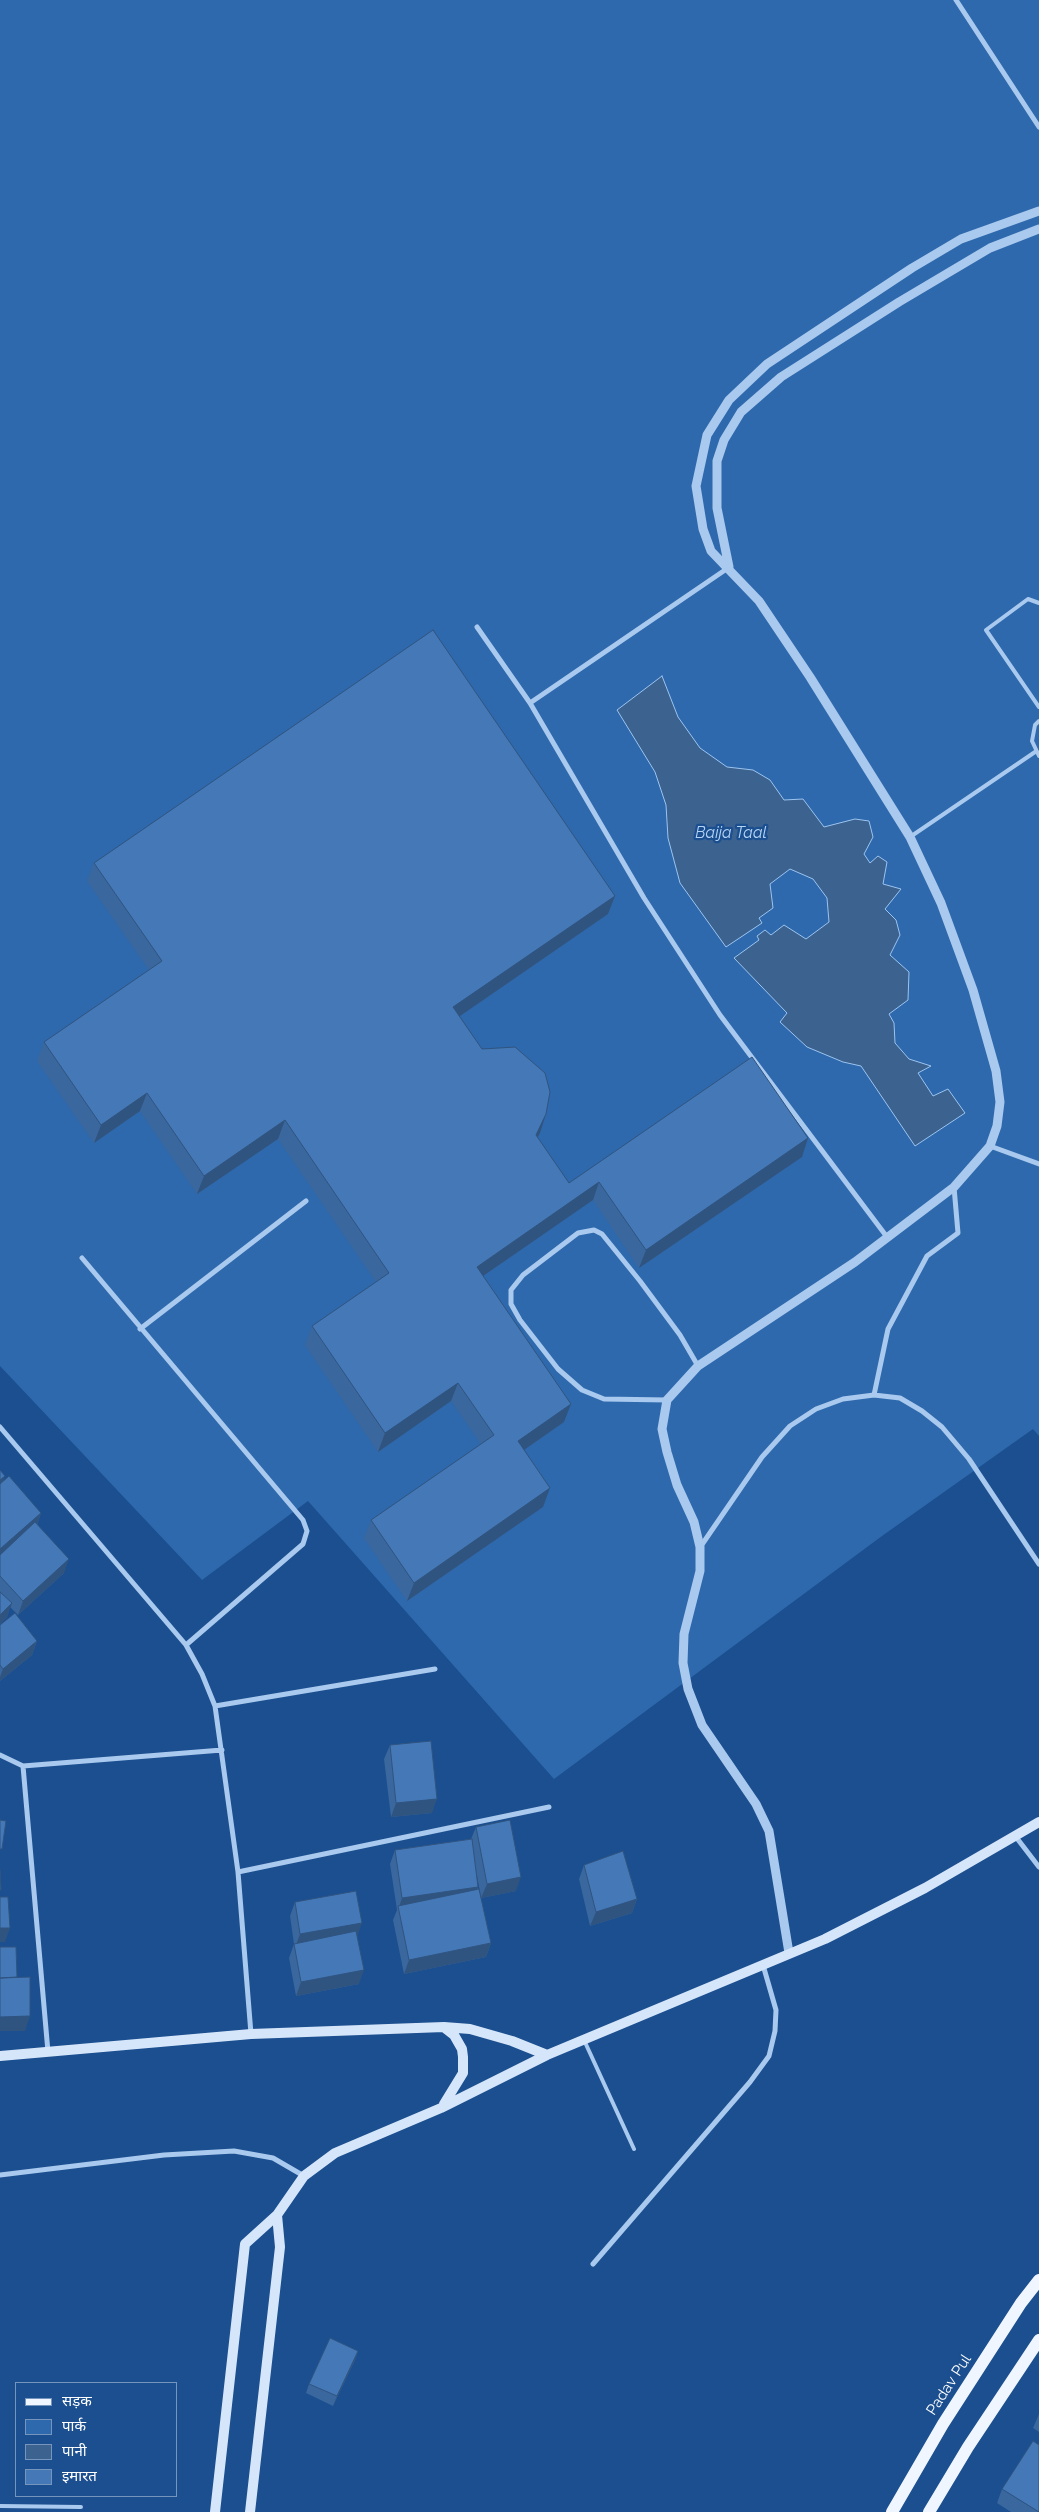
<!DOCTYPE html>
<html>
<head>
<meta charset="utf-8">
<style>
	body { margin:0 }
	#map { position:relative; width:1039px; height:2512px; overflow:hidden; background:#1b4f8f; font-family:Raleway,"Noto Sans Devanagari",sans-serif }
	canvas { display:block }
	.legend { position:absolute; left:15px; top:2382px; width:162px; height:115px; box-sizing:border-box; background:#1b4f8f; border:1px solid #7695bc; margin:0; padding:6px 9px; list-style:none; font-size:15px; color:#fff }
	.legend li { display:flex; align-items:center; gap:10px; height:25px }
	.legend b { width:25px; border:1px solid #7695bc }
</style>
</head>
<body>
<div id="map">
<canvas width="1039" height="2512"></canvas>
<ul class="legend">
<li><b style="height:6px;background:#f0f6ff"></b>सड़क</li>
<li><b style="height:14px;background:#2e69ad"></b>पार्क</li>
<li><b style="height:14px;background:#3c6290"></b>पानी</li>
<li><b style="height:14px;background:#4478b7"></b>इमारत</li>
</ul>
</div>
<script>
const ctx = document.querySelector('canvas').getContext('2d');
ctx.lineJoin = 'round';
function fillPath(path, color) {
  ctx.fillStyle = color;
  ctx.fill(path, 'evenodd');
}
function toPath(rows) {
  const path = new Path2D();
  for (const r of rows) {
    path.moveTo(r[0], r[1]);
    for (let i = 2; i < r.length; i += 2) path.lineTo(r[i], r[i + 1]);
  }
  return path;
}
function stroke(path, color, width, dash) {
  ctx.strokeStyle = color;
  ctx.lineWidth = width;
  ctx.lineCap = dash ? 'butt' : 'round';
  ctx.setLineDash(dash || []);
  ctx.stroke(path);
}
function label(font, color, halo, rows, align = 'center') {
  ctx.font = font + ' Raleway,sans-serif';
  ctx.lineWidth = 4.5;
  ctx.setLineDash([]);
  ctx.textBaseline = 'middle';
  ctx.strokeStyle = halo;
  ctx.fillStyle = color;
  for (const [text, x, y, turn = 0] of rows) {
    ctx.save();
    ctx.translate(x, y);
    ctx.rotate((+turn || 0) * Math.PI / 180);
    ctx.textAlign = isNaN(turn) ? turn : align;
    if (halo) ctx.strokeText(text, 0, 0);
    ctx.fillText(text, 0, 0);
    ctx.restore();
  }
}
const green = toPath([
	[0,0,1039,0,1039,1436,1033,1429,882,1536,554,1779,308,1501,202,1580,0,1366]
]);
const water = toPath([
	[662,676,678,717,700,748,727,767,753,770,770,780,784,800,803,799,824,827,855,819,869,821,873,837,864,854,870,863,878,856,887,862,883,884,901,889,885,909,896,920,900,935,890,955,909,972,908,1000,889,1014,894,1023,895,1043,909,1059,931,1066,918,1073,933,1096,948,1089,965,1113,915,1146,861,1066,843,1062,807,1047,780,1022,787,1013,734,958,759,940,757,936,765,930,771,935,784,925,806,939,829,922,827,898,813,879,790,869,770,884,773,908,759,918,762,923,726,947,680,883,668,838,666,805,655,772,617,710,662,676]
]);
const service = toPath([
	[1039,603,1028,599,986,630,1039,707],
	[1039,721,1035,725,1032,741,1039,756],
	[910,837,1035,752],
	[584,2040,634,2149],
	[0,2506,81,2507]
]);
const minor = toPath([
	[956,0,1039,127],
	[477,627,530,703,644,898,720,1015,887,1237],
	[530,703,728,568],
	[990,1146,1039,1164],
	[82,1258,303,1520,307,1531,303,1544,186,1645],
	[140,1329,306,1201],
	[874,1395,888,1329,927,1256,958,1233,954,1187],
	[667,1400,604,1399,582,1390,558,1369,520,1320,511,1304,511,1290,523,1275,578,1233,594,1230,602,1234,640,1281,680,1335,698,1366],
	[0,1427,186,1645,202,1674,215,1706,238,1872,251,2034],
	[701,1546,762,1457,790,1426,816,1409,843,1399,874,1395,900,1398,922,1411,942,1427,969,1459,1039,1564],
	[215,1706,435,1669],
	[0,1755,23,1766,222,1750],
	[23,1766,48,2052],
	[1016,1837,1039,1867],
	[238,1872,549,1807],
	[0,2175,164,2155,234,2151,273,2158,304,2176],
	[593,2264,750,2082,769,2056,775,2031,776,2010,763,1965]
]);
const tertiary = toPath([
	[729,567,717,508,717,461,724,440,741,412,781,377,899,302,990,248,1039,229],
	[789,1953,769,1831,756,1804,702,1725,688,1689,683,1663,684,1634,700,1571,700,1547,694,1522,677,1485,667,1452,662,1429,667,1400,698,1366,855,1262,954,1187,990,1146,997,1126,1000,1102,996,1071,973,990,941,903,910,837,810,677,759,601,711,551,703,529,696,486,707,435,729,400,767,364,912,268,961,239,1039,211]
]);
const secondary = toPath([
	[0,2056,251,2034,444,2027,470,2029,512,2041,547,2055],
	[444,2104,463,2073,463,2057,462,2049,454,2035,445,2028],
	[215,2512,245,2244,277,2215,304,2176,335,2153,441,2108,547,2055,825,1939,925,1888,1039,1822],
	[250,2512,280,2247,277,2215]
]);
const primary = toPath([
	[892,2512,943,2424,1021,2303,1039,2280],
	[929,2512,968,2447,1039,2340]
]);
const wall = toPath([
	[94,863,615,896,608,914,460,1016,482,1049,546,1114,537,1137,569,1183,808,1138,802,1157,639,1268,593,1200,483,1276,564,1422,524,1450,543,1507,407,1601,364,1538,371,1520,481,1444,451,1401,378,1452,305,1345,312,1326,376,1282,278,1139,197,1194,140,1111,94,1143,37,1061,44,1042,149,970,87,881],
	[0,1470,3,1481,41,1513,37,1525,64,1573,18,1615,10,1607,7,1617,0,1624],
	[0,1625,37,1641,32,1655,0,1681],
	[390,1745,432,1813,391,1817,384,1759],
	[476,1827,516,1891,481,1898,476,1870,478,1887,478,1889,491,1943,486,1957,404,1974,393,1920,397,1910,390,1864,395,1850,471,1839],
	[584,1865,637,1899,632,1913,590,1926,579,1879],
	[295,1902,357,1936,359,1984,296,1996,289,1958,294,1944,290,1916],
	[358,2351,355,2360,333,2406,306,2393,309,2384],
	[1039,2414,1039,2432,1033,2428],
	[1002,2489,1039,2512,1011,2512,997,2503]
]);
const shadedWall = toPath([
	[615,896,608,914,447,1025,453,1007],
	[147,1093,140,1111,94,1143,101,1125],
	[546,1114,540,1133,529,1154,536,1135],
	[285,1120,278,1139,197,1194,204,1176],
	[808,1138,802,1157,639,1268,646,1250],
	[599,1182,593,1200,470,1285,477,1267],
	[458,1383,451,1401,378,1452,385,1433],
	[571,1404,564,1422,511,1459,518,1441],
	[5,1476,0,1490,0,1480],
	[550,1488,543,1507,407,1601,414,1583],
	[41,1513,36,1527,0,1559,0,1549],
	[69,1559,64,1573,18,1615,23,1601],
	[12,1603,7,1617,0,1624,0,1615],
	[37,1641,32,1655,0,1681,0,1677,3,1669],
	[437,1799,432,1813,391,1817,396,1803],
	[521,1877,516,1891,481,1898,487,1884],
	[478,1887,473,1901,399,1907,402,1898],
	[637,1899,632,1913,590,1926,596,1912],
	[362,1923,357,1937,295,1948,300,1934],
	[0,1928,10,1928,5,1942,0,1942],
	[491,1943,486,1957,404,1974,409,1960],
	[364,1970,359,1984,296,1996,301,1982],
	[30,2016,25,2031,0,2031,0,2017],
	[358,2351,355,2360,333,2406,337,2396]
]);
const building = toPath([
	[433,630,615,896,453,1007,482,1049,515,1047,545,1073,550,1092,546,1114,536,1135,569,1183,752,1057,808,1138,646,1250,599,1182,477,1267,571,1404,518,1441,550,1488,414,1583,371,1520,494,1435,458,1383,385,1433,312,1326,389,1273,285,1120,204,1176,147,1093,101,1125,44,1042,162,961,94,863,433,630],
	[0,1470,5,1476,0,1480,0,1470],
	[9,1476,41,1513,0,1549,0,1484,9,1476],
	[35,1522,69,1559,23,1601,0,1576,0,1555,35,1522],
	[0,1592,12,1603,0,1615,0,1592],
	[15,1613,37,1641,3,1669,0,1665,0,1625,15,1613],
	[431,1741,437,1799,396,1803,390,1745,431,1741],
	[0,1820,6,1821,2,1849,0,1849,0,1820],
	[510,1820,521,1877,487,1884,476,1827,510,1820],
	[472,1839,478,1887,402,1898,395,1850,472,1839],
	[623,1851,637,1899,596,1912,584,1865,623,1851],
	[0,1870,1,1890,0,1890,0,1870],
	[479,1889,491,1943,409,1960,398,1906,479,1889],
	[356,1891,362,1923,300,1934,295,1902,356,1891],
	[0,1897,8,1897,10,1928,0,1928,0,1897],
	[356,1931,364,1970,301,1982,294,1944,356,1931],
	[0,1947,16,1947,17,1977,0,1978,0,1947],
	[30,1977,30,2016,0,2017,0,1978,30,1977],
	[330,2338,358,2351,337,2396,309,2384,330,2338],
	[1033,2441,1039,2445,1039,2512,1002,2489,1033,2441]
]);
const streetNames = [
	["Padav Pul",949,2385,-57]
];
const waterNames = [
	["Baija Taal",731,833]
];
fillPath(green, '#2e69ad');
fillPath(water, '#3c6290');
stroke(water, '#9cc4f0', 1);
stroke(service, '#a9c9ee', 4);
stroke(minor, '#a9c9ee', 5);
stroke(tertiary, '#a9c9ee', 9);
stroke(secondary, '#d6e6fa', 10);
stroke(primary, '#f0f6ff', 12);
fillPath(wall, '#3a679d');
fillPath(shadedWall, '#305480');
fillPath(building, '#4478b7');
stroke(building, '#305480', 1);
label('15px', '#fff', '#1b4f8f', streetNames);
label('italic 16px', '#b5d3f5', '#1b4f8f', waterNames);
</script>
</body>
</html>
